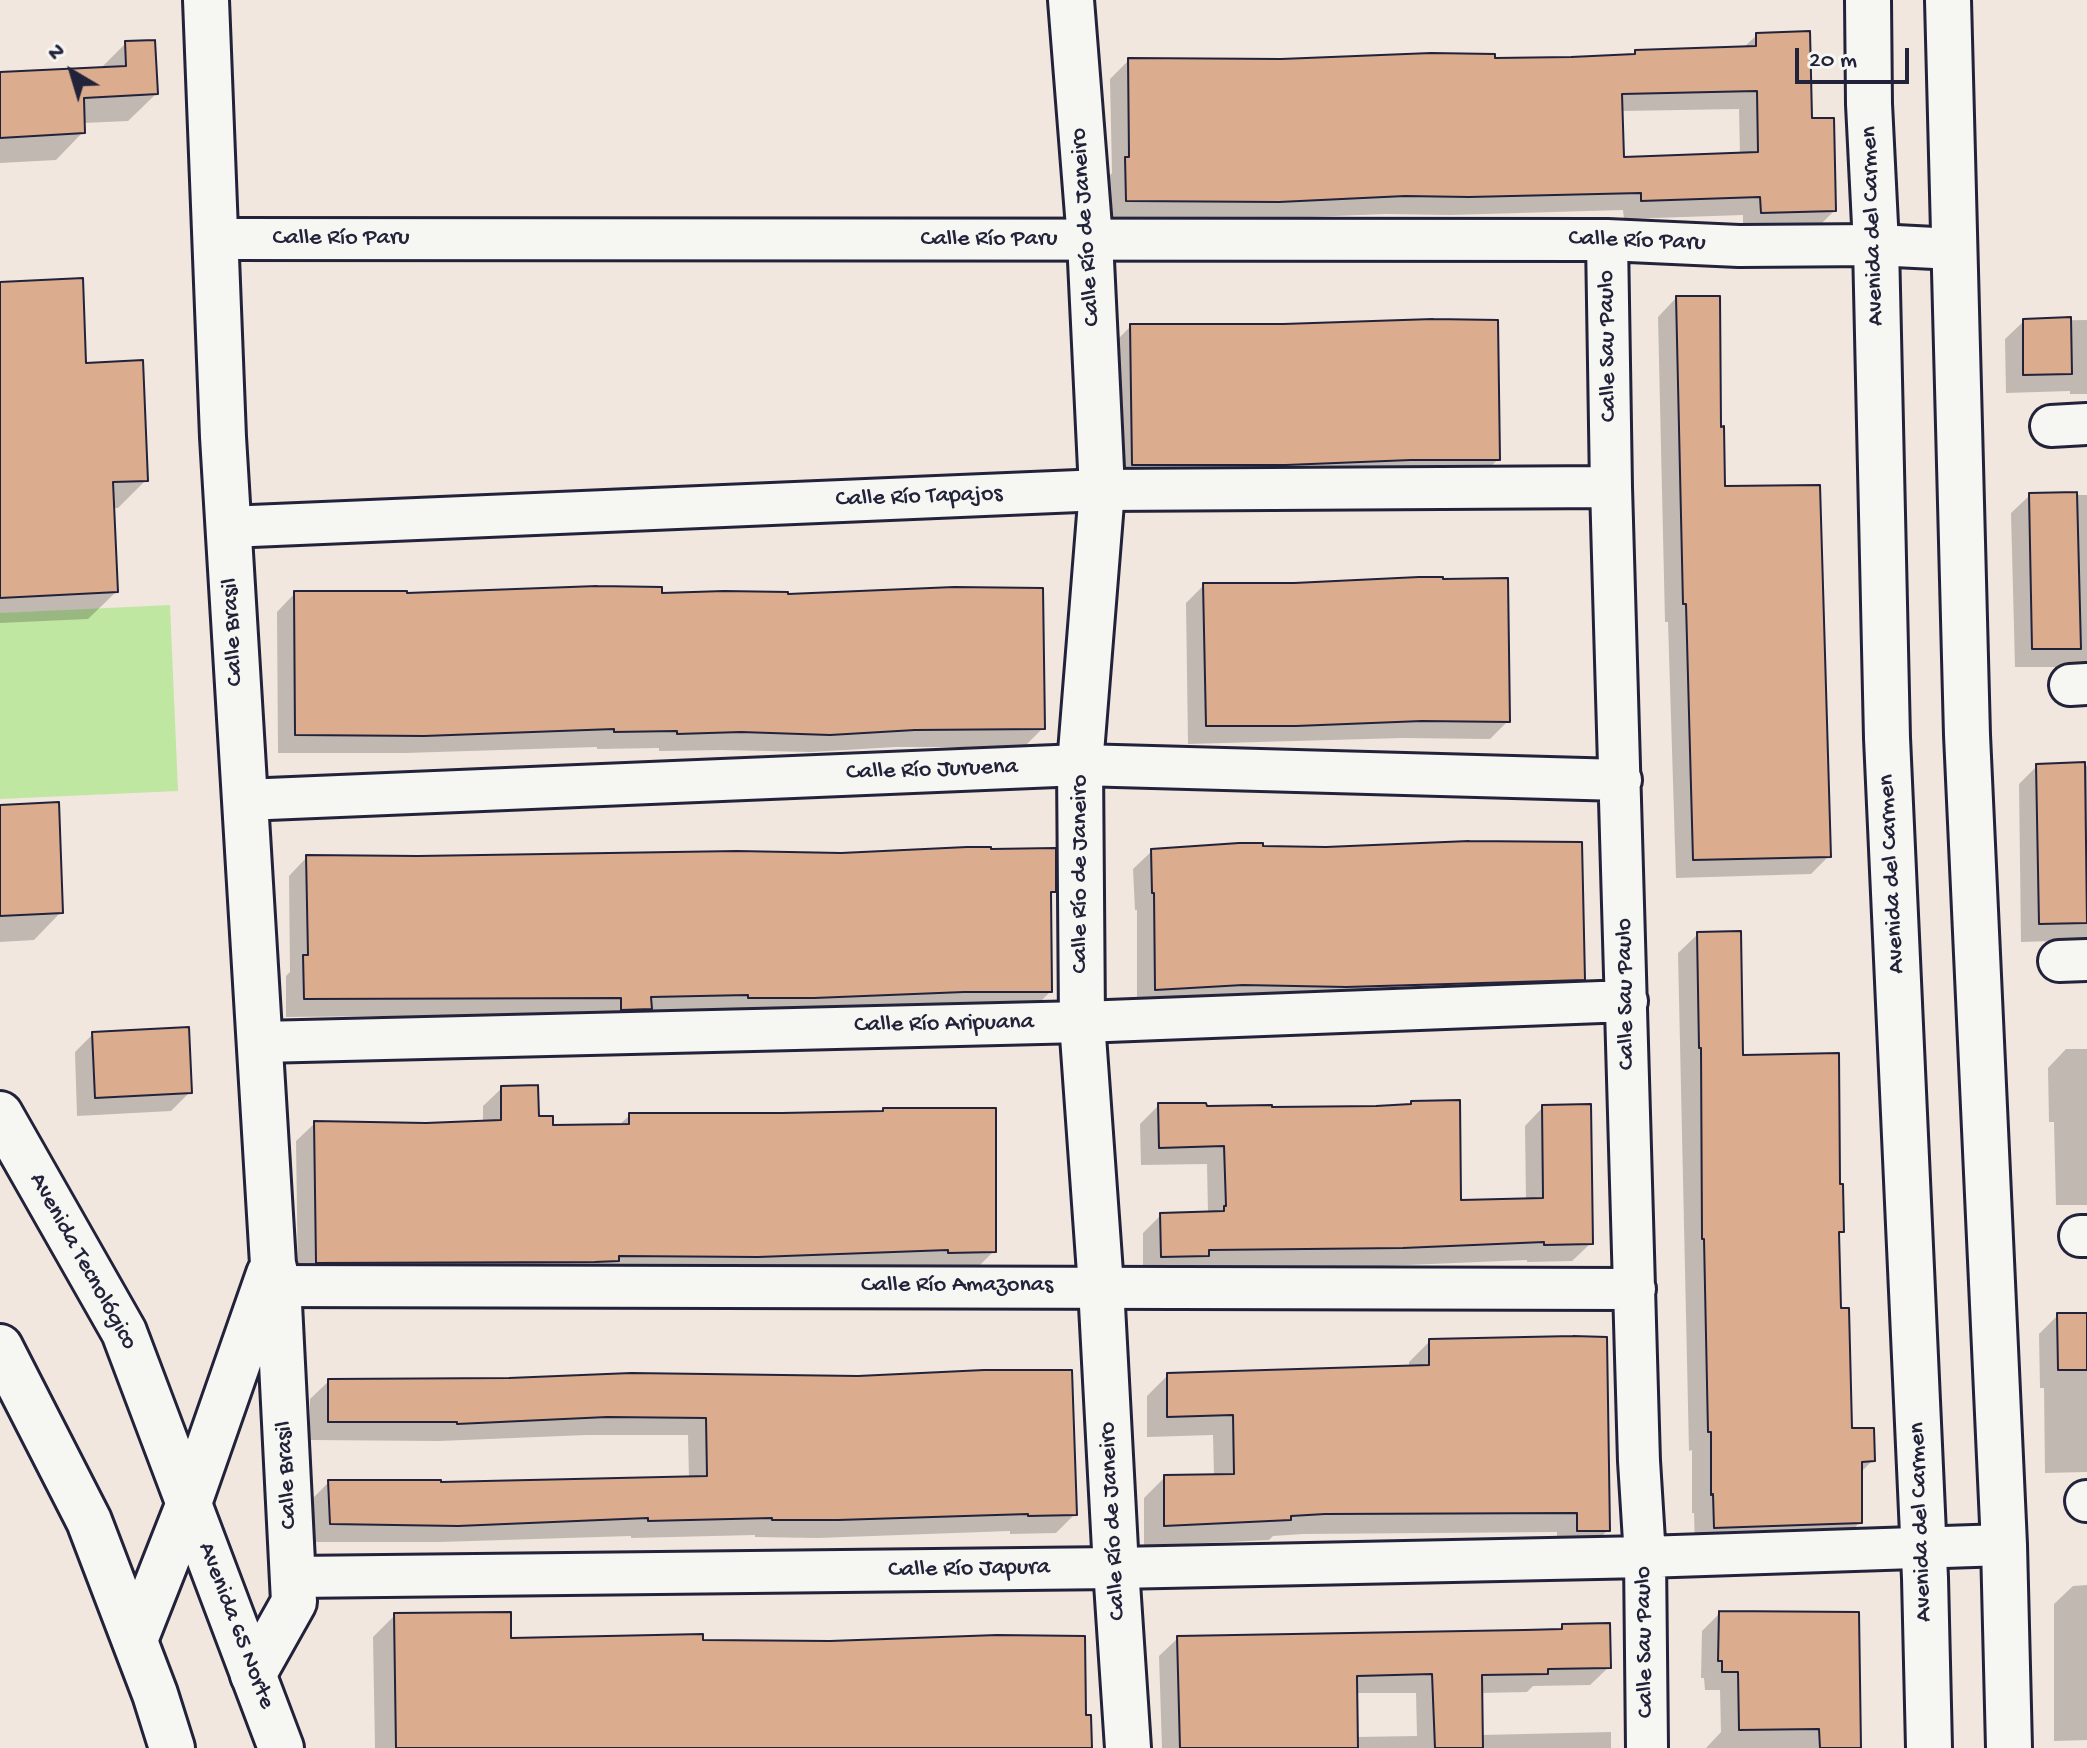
<!DOCTYPE html>
<html>
<head>
<meta charset="utf-8">
<style>
	body { margin:0 }
	#map { position:relative; width:2087px; height:1748px; overflow:hidden; background:#f1e7de; font-family:"Gochi Hand",sans-serif }
	canvas { display:block }
	.north { position:absolute; left:32px; top:32px; width:80px; height:80px; -webkit-text-stroke:6px #f6f6f2; paint-order:stroke; rotate:322deg; font-size:22px; font-weight:700; line-height:32px; text-align:center; color:#22223b }
	.north::after { content:''; display:block; margin:auto; width:28px; height:36px; background:#22223b; clip-path:polygon(50% 0,100% 100%,50% 72%,0 100%) }
	.scale { position:absolute; left:1795px; top:48px; width:114px; height:36px; box-sizing:border-box; border:4px solid #22223b; border-top:0; padding-left:10px; font-size:24px; line-height:28px; white-space:nowrap; color:#22223b; -webkit-text-stroke:6px #f6f6f2; paint-order:stroke }
</style>
</head>
<body>
<div id="map">
<canvas width="2087" height="1748"></canvas>
<div class="north">N</div>
<div class="scale">20 m</div>
</div>
<script>
const ctx = document.querySelector('canvas').getContext('2d');
ctx.lineJoin = 'round';
function fillPath(path, color) {
  ctx.fillStyle = color;
  ctx.fill(path, 'evenodd');
}
function toPath(rows) {
  const path = new Path2D();
  for (const r of rows) {
    path.moveTo(r[0], r[1]);
    for (let i = 2; i < r.length; i += 2) path.lineTo(r[i], r[i + 1]);
  }
  return path;
}
function stroke(path, color, width, dash) {
  ctx.strokeStyle = color;
  ctx.lineWidth = width;
  ctx.lineCap = dash ? 'butt' : 'round';
  ctx.setLineDash(dash || []);
  ctx.stroke(path);
}
function label(font, color, halo, rows, align = 'center') {
  ctx.font = font + ' "Gochi Hand",sans-serif';
  ctx.lineWidth = 8;
  ctx.setLineDash([]);
  ctx.textBaseline = 'middle';
  ctx.strokeStyle = halo;
  ctx.fillStyle = color;
  for (const [text, x, y, turn = 0] of rows) {
    ctx.save();
    ctx.translate(x, y);
    ctx.rotate((+turn || 0) * Math.PI / 180);
    ctx.textAlign = isNaN(turn) ? turn : align;
    if (halo) ctx.strokeText(text, 0, 0);
    ctx.fillText(text, 0, 0);
    ctx.restore();
  }
}
const green = toPath([
	[170,605,178,791,0,799,0,613]
]);
const shadow = toPath([
	[1757,35,1810,120,1834,211,1816,229,1743,231,1743,215,1624,219,1623,210,1450,215,1385,214,1236,220,1172,219,1172,217,1108,219,1108,177,1112,173,1110,79,1129,60,1493,60,1631,56,1636,52,1743,48],
	[1739,109,1740,155,1622,159,1621,111],
	[126,43,156,94,128,121,83,123,83,132,56,160,0,163,0,74,100,69],
	[0,284,84,365,146,480,118,508,112,508,116,592,88,619,0,623],
	[1676,298,1719,429,1723,488,1829,856,1811,874,1676,878,1668,622,1665,622,1658,317],
	[2087,320,2087,394,2070,394,2070,391,2006,393,2005,339,2024,321],
	[1131,326,1498,459,1480,478,1115,482,1113,344],
	[2030,495,2087,495,2087,667,2015,667,2011,513],
	[1204,585,1508,721,1490,739,1402,738,1188,744,1186,603],
	[295,593,660,595,1043,728,1024,747,895,747,811,752,721,750,659,751,659,748,597,749,597,747,405,753,278,753,277,612],
	[2037,766,2087,766,2087,943,2086,940,2021,942,2019,784],
	[0,807,61,912,34,940,0,942],
	[1261,848,1583,979,1564,997,1137,1008,1137,910,1135,910,1133,869,1152,851],
	[307,857,1054,891,1049,896,1050,992,1032,1010,286,1017,286,976,290,972,289,876],
	[1698,934,1741,1057,1838,1186,1842,1231,1837,1236,1839,1310,1850,1430,1873,1460,1860,1473,1860,1522,1841,1542,1695,1547,1694,1513,1692,1513,1692,1450,1689,1451,1678,953],
	[93,1034,190,1092,171,1111,77,1116,75,1052],
	[2066,1049,2087,1049,2087,1205,2056,1205,2054,1122,2049,1122,2048,1068],
	[502,1088,551,1127,618,1126,630,1115,882,1113,994,1251,976,1269,298,1281,296,1141,315,1123,483,1123,483,1106],
	[1412,1103,1459,1202,1526,1200,1525,1126,1543,1107,1591,1243,1572,1261,1527,1262,1527,1260,1383,1266,1194,1268,1188,1273,1143,1275,1143,1233,1161,1215,1208,1213,1207,1164,1141,1165,1140,1124,1159,1105,1270,1109,1408,1107],
	[2058,1315,2087,1315,2087,1472,2045,1473,2044,1388,2040,1388,2039,1334],
	[1430,1341,1608,1530,1587,1551,1557,1551,1557,1532,1303,1534,1273,1536,1269,1540,1144,1546,1144,1498,1165,1477,1214,1476,1213,1435,1147,1437,1147,1396,1168,1375,1409,1368,1409,1362],
	[631,1375,1075,1514,1056,1533,1010,1534,1010,1531,818,1538,755,1537,755,1535,631,1538,631,1536,439,1542,312,1542,311,1500,329,1482,439,1484,689,1478,688,1435,587,1435,439,1441,310,1440,310,1399,329,1381,509,1380],
	[2087,1585,2087,1740,2054,1741,2054,1604,2073,1586],
	[1720,1613,1859,1744,1862,1744,1862,1748,1706,1748,1721,1732,1720,1690,1705,1690,1704,1678,1701,1678,1702,1631],
	[395,1615,509,1640,701,1642,1084,1717,1090,1748,375,1748,373,1637],
	[1562,1626,1609,1667,1590,1685,1533,1686,1527,1692,1480,1693,1481,1735,1611,1732,1611,1748,1162,1748,1159,1656,1178,1638,1557,1631],
	[1355,1693,1416,1693,1417,1736,1356,1737]
]);
const building = toPath([
	[1810,31,1812,118,1834,118,1836,211,1761,213,1760,197,1641,201,1641,193,1469,197,1405,196,1279,202,1126,201,1125,157,1129,157,1128,58,1281,59,1431,53,1495,54,1495,58,1571,57,1635,54,1635,50,1756,46,1756,33,1810,31],
	[1757,91,1758,152,1624,157,1622,94,1757,91],
	[155,40,158,94,84,98,85,133,0,138,0,72,126,66,125,41,155,40],
	[83,278,86,363,143,360,148,481,113,482,118,592,0,598,0,282,83,278],
	[1676,296,1720,296,1721,427,1724,426,1725,486,1820,485,1831,857,1693,860,1686,604,1683,604,1676,296],
	[2071,317,2072,374,2023,375,2023,319,2071,317],
	[1433,319,1498,320,1500,460,1411,460,1286,465,1132,465,1130,324,1283,324,1433,319],
	[2077,492,2081,649,2032,649,2029,493,2077,492],
	[1419,577,1443,577,1443,579,1508,578,1510,722,1422,721,1296,726,1206,726,1203,583,1294,583,1419,577],
	[597,586,662,587,662,593,724,591,788,592,788,594,954,587,1043,588,1045,729,915,730,830,735,741,732,677,734,677,731,614,732,614,729,424,736,295,735,294,591,407,591,407,593,597,586],
	[2085,762,2087,923,2039,924,2036,764,2085,762],
	[59,802,63,913,0,916,0,805,59,802],
	[1469,841,1582,842,1585,980,1346,987,1243,985,1155,990,1154,893,1152,893,1151,849,1239,843,1263,843,1263,846,1326,847,1469,841],
	[967,847,991,847,991,849,1056,848,1056,892,1051,892,1052,992,964,992,814,998,748,998,748,995,651,997,652,1009,621,1010,621,998,304,999,303,955,308,955,306,855,418,856,737,851,841,853,967,847],
	[1741,931,1743,1055,1839,1053,1840,1184,1843,1184,1844,1232,1839,1232,1841,1308,1849,1308,1852,1428,1874,1428,1875,1461,1862,1462,1862,1523,1714,1528,1713,1494,1711,1495,1711,1432,1708,1432,1704,1239,1702,1239,1701,1048,1699,1048,1697,932,1741,931],
	[189,1027,192,1093,95,1098,92,1032,189,1027],
	[538,1085,539,1116,553,1116,553,1125,629,1124,629,1113,782,1113,883,1111,883,1108,996,1108,996,1252,948,1253,948,1250,758,1257,619,1256,619,1261,595,1262,316,1263,314,1121,426,1123,501,1120,501,1086,538,1085],
	[1460,1100,1461,1200,1543,1198,1542,1105,1591,1104,1593,1244,1544,1245,1544,1242,1403,1248,1209,1250,1209,1256,1161,1257,1160,1213,1224,1211,1224,1206,1226,1206,1224,1146,1159,1148,1158,1103,1206,1103,1207,1106,1272,1105,1272,1107,1376,1106,1411,1104,1411,1101,1460,1100],
	[2057,1313,2087,1313,2087,1370,2058,1370,2057,1313],
	[1573,1336,1607,1337,1610,1531,1577,1531,1577,1513,1325,1514,1291,1516,1291,1520,1164,1526,1164,1475,1234,1474,1233,1415,1167,1417,1167,1373,1429,1365,1429,1339,1573,1336],
	[984,1370,1072,1370,1077,1515,1028,1516,1028,1514,838,1520,772,1520,772,1518,648,1521,648,1518,458,1526,330,1524,328,1480,441,1480,441,1482,707,1476,706,1418,607,1417,457,1424,457,1422,328,1422,328,1379,509,1378,631,1373,858,1376,984,1370],
	[1719,1611,1859,1612,1861,1748,1820,1748,1819,1729,1739,1730,1738,1672,1722,1672,1722,1661,1718,1661,1719,1611],
	[511,1612,511,1638,703,1634,703,1640,830,1641,997,1635,1085,1636,1086,1715,1091,1715,1092,1748,396,1748,394,1613,511,1612],
	[1610,1623,1611,1668,1548,1669,1548,1674,1482,1675,1483,1748,1435,1748,1432,1674,1357,1676,1358,1748,1180,1748,1177,1636,1524,1630,1562,1629,1562,1624,1610,1623]
]);
const minor = toPath([
	[216,239,1607,240,1739,246,1876,245,1954,249],
	[1607,240,1611,487,1639,1461,1645,1557,1647,1748],
	[2051,426,2087,424],
	[228,527,1102,490,1611,487],
	[2070,685,2087,684],
	[244,800,1080,765,1621,780],
	[2059,961,2087,960],
	[261,1042,1082,1022,1627,1001],
	[2080,1236,2087,1236],
	[265,1286,1635,1289],
	[2086,1501,2087,1501],
	[293,1577,1116,1568,1645,1557,2004,1545]
]);
const tertiary = toPath([
	[206,0,223,437,273,1264,278,1284,294,1602,253,1675],
	[1071,0,1090,240,1102,490,1080,765,1082,1022,1101,1287,1116,1568,1128,1748],
	[1868,0,1869,104,1876,245,1887,738,1925,1578,1929,1748],
	[1948,0,1967,735,2004,1545,2009,1748],
	[135,1640,189,1503,269,1274]
]);
const secondary = toPath([
	[0,1114,124,1332,281,1748],
	[0,1347,89,1521,155,1694,172,1748]
]);
const streetNames = [
	["Avenida del Carmen",1874,226,-92],
	["Calle Río de Janeiro",1087,227,-94],
	["Calle Río Paru",341,239],
	["Calle Río Paru",989,240],
	["Calle Río Paru",1637,242,2],
	["Calle Sau Paulo",1609,346,-91],
	["Calle Río Tapajos",919,498,-2],
	["Calle Brasil",234,632,-93],
	["Calle Río Juruena",932,771,-2],
	["Calle Río de Janeiro",1081,874,-90],
	["Avenida del Carmen",1893,874,-93],
	["Calle Sau Paulo",1627,994,-91],
	["Calle Río Aripuana",944,1025,-1],
	["Avenida Tecnológico",82,1262,61],
	["Calle Río Amazonas",957,1286],
	["Calle Brasil",288,1475,-93],
	["Calle Río de Janeiro",1114,1521,-93],
	["Avenida del Carmen",1922,1522,-92],
	["Calle Río Japura",969,1570,-1],
	["Avenida 65 Norte",235,1626,69],
	["Calle Sau Paulo",1646,1642,-91]
];
fillPath(green, '#c0e7a2');
fillPath(shadow, '#0003');
fillPath(building, '#dbac8d');
stroke(building, '#22223b', 2);
stroke(minor, '#22223b', 46);
stroke(tertiary, '#22223b', 50);
stroke(secondary, '#22223b', 50);
stroke(minor, '#f6f6f2', 40);
stroke(tertiary, '#f6f6f2', 44);
stroke(secondary, '#f6f6f2', 44);
label('24px', '#22223b', '#f6f6f2', streetNames);
</script>
</body>
</html>
